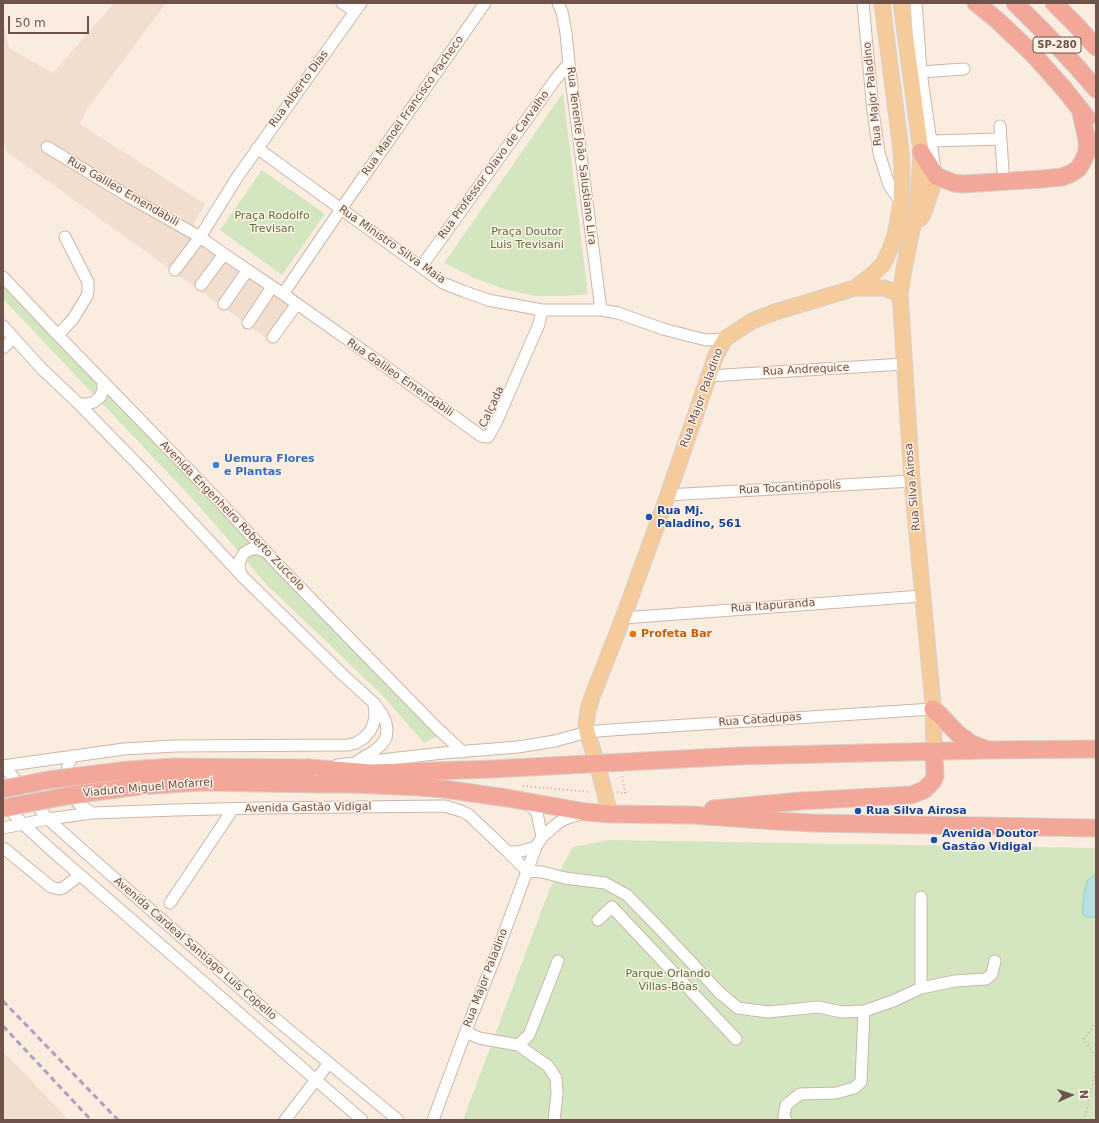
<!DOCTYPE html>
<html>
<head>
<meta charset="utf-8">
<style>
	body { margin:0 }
	#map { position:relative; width:1099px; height:1123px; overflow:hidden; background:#faede0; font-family:"DejaVu Sans",sans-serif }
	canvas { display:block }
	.frame { position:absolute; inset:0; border:4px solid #6f5249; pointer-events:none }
	.north { position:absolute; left:1051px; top:1075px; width:40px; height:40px; -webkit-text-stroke:3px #fef1e5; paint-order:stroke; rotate:87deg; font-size:11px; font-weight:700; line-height:16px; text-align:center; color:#6f5249 }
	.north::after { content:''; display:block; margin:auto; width:14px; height:18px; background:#6f5249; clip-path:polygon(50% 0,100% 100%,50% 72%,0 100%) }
	.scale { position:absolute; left:8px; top:16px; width:81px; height:18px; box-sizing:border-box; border:2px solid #6f5249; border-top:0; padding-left:5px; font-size:12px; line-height:14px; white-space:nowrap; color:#6f5249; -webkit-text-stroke:3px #fef1e5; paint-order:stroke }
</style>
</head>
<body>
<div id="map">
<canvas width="1099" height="1123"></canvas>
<div class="frame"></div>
<div class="north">N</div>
<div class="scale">50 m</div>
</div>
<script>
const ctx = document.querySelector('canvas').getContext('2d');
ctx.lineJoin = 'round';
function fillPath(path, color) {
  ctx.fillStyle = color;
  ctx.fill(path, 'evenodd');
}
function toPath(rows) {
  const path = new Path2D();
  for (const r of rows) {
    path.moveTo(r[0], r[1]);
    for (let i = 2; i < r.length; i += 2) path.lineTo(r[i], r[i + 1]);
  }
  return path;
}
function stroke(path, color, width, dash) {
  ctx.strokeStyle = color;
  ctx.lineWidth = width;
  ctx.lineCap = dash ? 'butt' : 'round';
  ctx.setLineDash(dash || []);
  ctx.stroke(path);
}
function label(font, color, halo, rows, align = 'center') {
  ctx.font = font + ' "DejaVu Sans",sans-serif';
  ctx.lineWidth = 3;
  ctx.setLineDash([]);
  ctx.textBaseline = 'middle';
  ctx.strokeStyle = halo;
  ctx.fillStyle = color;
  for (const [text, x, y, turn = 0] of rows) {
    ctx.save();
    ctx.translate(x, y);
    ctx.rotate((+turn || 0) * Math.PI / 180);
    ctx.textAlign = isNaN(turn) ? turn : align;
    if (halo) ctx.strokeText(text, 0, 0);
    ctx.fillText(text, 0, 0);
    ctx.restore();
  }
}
const residential = toPath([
	[114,3,166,3,88,108,80,124,205,204,191,228,297,310,273,343,7,152,3,140,3,22,9,48,53,73],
	[3,1052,23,1072,69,1120,3,1120]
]);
const green = toPath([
	[563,93,588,294,566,296,536,296,507,290,474,278,444,263],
	[262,170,325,214,282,275,220,230],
	[3,282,279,573,437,736,424,743,383,696,265,583,227,538,187,493,3,299],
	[609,840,1096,848,1096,1120,463,1120,550,888,573,847]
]);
const water = toPath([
	[1096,874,1096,917,1087,917,1083,915,1082,912,1085,887,1088,880,1096,874]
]);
const path = toPath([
	[523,786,591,792],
	[617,792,625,793,622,775],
	[1096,1022,1084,1039,1096,1058],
	[1084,1120,1096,1070]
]);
const minor = toPath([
	[342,3,355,11],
	[558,3,562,12,566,33,569,63,601,310],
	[863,3,873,111,879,153,889,185,901,203],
	[916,3,921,72,935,170],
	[921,72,964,69],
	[1000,126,1003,171],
	[931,141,1001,139],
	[47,147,131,198,200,237,224,254,283,294,378,361,481,436,488,437,496,423,539,324,542,310],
	[257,148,421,267,443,283,463,291,488,300,542,310,601,310,618,313,663,329,706,340,725,339],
	[421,267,555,80,569,63],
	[175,270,200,237,238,176,361,3],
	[3,277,55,332,218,500,284,571,437,728,463,752],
	[201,285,224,254],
	[283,294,341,209,485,3],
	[224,304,247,271],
	[248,323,272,287],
	[3,326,42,369,79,404,146,473,242,576,343,675,374,703,382,714,386,723,387,730,386,738,382,744,373,752,359,760],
	[58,335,73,319,87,296,88,291,88,282,65,237],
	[273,337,297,304],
	[3,348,14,338],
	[709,376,904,364],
	[79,404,87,404,94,402,100,397,103,390,103,382],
	[668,495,912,481],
	[242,576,239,568,240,560,244,553,251,549,259,549,266,552],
	[623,618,922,596],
	[72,756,67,769,66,777,68,786,73,797,79,804,92,813],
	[3,765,48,819,87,854,266,1011,398,1120],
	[337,765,443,753,518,747,555,741,587,732,610,730,933,709],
	[3,766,124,749,175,746,348,745,356,743,364,738,370,731,373,725,375,717,374,703],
	[525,802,533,808,537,813,542,837],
	[5,804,22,823,49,848,362,1120],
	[3,828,48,819,92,813,175,810,261,808,445,806,461,811,469,815,508,852,527,871],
	[5,849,51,887,59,889,63,888,80,875],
	[508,852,518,852,536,847],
	[527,871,542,872,565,878,605,883,627,895,659,928,720,993,738,1008,768,1012,818,1007,842,1012,864,1011,893,1001,921,988,955,981,986,979,992,974,995,961],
	[921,897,921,988],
	[170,903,233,809],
	[598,920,612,907,736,1039],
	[466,1032,479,1038,518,1045,529,1035,558,961],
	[518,1045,548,1066,556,1078,557,1094,554,1120],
	[285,1120,329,1063],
	[433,1120,469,1023,496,955,527,871,536,847,542,837,558,823,565,819,583,813],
	[786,1120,784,1116,786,1105,800,1094,836,1093,854,1088,861,1082,864,1011]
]);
const major = toPath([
	[901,3,921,152,918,200,904,269,900,294,912,481,933,704,934,752],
	[920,219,923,215,936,176],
	[855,288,884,288,900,294],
	[610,814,597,763,587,732,586,725,588,710,592,697,623,618,668,495,716,355,725,339,752,321,775,312,855,288,873,274,883,264,890,249,895,236,901,203,902,168,901,150,882,3]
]);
const highway = toPath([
	[976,3,997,20,1033,54,1065,90,1087,118],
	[1015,3,1045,33,1077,67,1096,89],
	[1054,3,1075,24,1096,47],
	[921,152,936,176,954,183,962,184,979,183,1042,179,1062,177,1070,174,1078,169,1083,161,1087,152,1087,140,1080,109],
	[933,709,940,715,958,734,972,744,985,749],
	[309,768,371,773,493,769,739,756,987,750,1096,749],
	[318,784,350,784,420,787,444,789,507,798,586,812,610,814,692,815,775,821,813,823,1096,828],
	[713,809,801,801,911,795,924,790,933,781,935,776,934,752]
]);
const rail = toPath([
	[3,1001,118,1120],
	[3,1026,91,1120]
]);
const highwayBridge = toPath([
	[3,789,48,780,128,770,174,767,309,768],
	[3,808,72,795,140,786,200,782,318,784]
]);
const markers = [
	[216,465,4,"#3f7fe0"],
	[649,517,4,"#1a4fb4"],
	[633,634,4,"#e8710a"],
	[858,811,4,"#1a4fb4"],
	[934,840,4,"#1a4fb4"]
];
const shields = [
	[1057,45,48]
];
const shieldNames = [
	["SP-280",1057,45]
];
const streetNames = [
	["Rua Alberto Dias",299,89,-54],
	["Rua Major Paladino",873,94,-96],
	["Rua Manoel Francisco Pacheco",413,106,-55],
	["Rua Tenente João Salustiano Lira",581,156,83],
	["Rua Professor Olavo de Carvalho",494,165,-54],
	["Rua Galileo Emendabili",123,192,30],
	["Rua Ministro Silva Maia",392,245,35],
	["Rua Andrequice",806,370,-3],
	["Rua Galileo Emendabili",400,378,35],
	["Rua Major Paladino",702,398,-70],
	["Calçada",492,407,-65],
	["Rua Silva Airosa",913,487,-95],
	["Rua Tocantinópolis",790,488,-3],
	["Avenida Engenheiro Roberto Zuccolo",232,516,46],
	["Rua Itapuranda",773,606,-4],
	["Rua Catadupas",760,720,-4],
	["Viaduto Miguel Mofarrej",148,788,-5],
	["Avenida Gastão Vidigal",308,808,-1],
	["Avenida Cardeal Santiago Luís Copello",195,949,41],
	["Rua Major Paladino",486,978,-69]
];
const parkNames = [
	["Praça Rodolfo",272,216],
	["Trevisan",272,229],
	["Praça Doutor",527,232],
	["Luis Trevisani",527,245],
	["Parque Orlando",668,974],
	["Villas-Bôas",668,987]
];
const shopNames = [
	["Uemura Flores",224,459],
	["e Plantas",224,472]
];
const transitNames = [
	["Rua Mj.",657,511],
	["Paladino, 561",657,524],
	["Rua Silva Airosa",866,811],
	["Avenida Doutor",942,834],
	["Gastão Vidigal",942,847]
];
const foodNames = [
	["Profeta Bar",641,634]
];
fillPath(residential, '#f1decf');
fillPath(green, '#d3e6c0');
fillPath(water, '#b6e0e2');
stroke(water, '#9dd0d3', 1);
stroke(minor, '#ccb6aa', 13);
stroke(major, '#d7cfcc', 17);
stroke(highway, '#d7cfcc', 19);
stroke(path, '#d2ac9d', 2, [1, 3]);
stroke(minor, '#fff', 11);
stroke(major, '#f6cb9b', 15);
stroke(highway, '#f2a799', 17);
stroke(rail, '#afa0c2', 3, [6, 4]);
stroke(highwayBridge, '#d7cfcc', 19, []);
stroke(highwayBridge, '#f2a799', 17);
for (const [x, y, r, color] of markers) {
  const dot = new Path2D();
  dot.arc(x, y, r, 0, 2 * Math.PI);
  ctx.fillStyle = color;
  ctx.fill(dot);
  stroke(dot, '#fef1e5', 1.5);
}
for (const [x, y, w] of shields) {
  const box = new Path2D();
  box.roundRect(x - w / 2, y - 8, w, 16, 3);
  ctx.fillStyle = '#fef1e5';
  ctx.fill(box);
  stroke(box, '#6f5249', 1);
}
label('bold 10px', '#6f5249', null, shieldNames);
label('11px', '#6f5249', '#fef1e5', streetNames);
label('11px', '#567442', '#fef1e5', parkNames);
label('bold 11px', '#366cbe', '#fef1e5', shopNames, 'left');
label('bold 11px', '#164399', '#fef1e5', transitNames, 'left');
label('bold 11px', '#c56008', '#fef1e5', foodNames, 'left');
</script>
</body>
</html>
